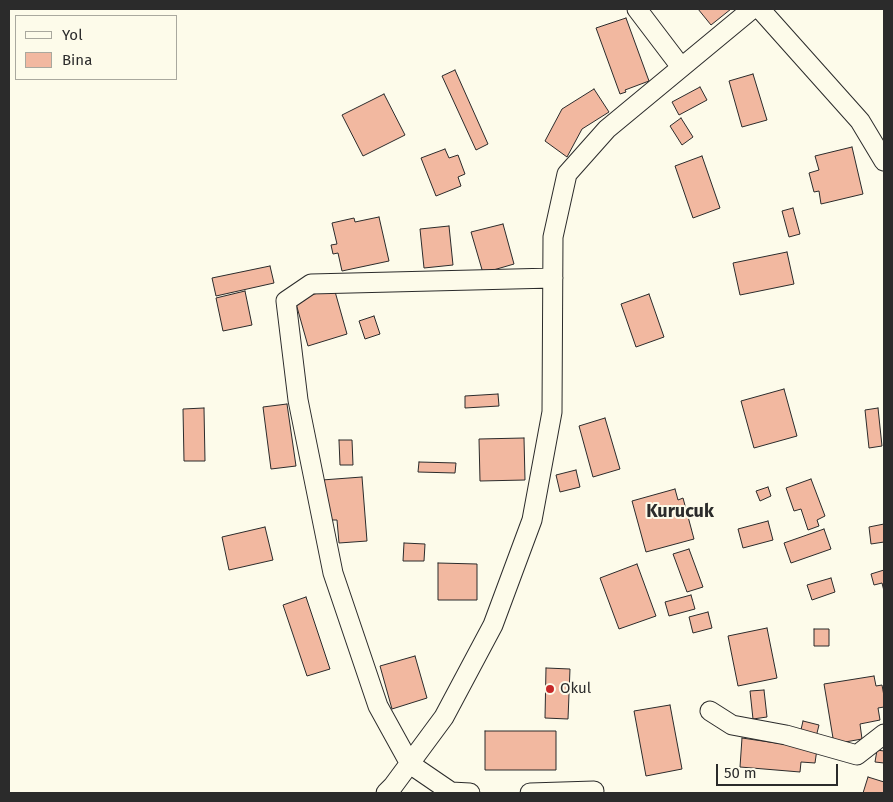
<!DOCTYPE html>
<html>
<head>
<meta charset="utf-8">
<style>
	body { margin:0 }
	#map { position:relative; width:893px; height:802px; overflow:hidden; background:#fdfbea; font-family:"Fira Sans",sans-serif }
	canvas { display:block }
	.frame { position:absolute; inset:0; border:10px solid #2b2b2b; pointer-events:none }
	.legend { position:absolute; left:15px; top:15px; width:162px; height:65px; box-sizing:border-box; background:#fdfbea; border:1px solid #a9a89e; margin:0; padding:6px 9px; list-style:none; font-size:15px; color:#2b2b2b }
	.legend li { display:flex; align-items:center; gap:10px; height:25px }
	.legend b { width:25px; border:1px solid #a9a89e }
	.scale { position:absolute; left:716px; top:764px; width:122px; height:22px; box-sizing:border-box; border:2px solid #2b2b2b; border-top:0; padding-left:6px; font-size:15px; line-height:18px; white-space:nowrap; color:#2b2b2b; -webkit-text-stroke:4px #fdfbea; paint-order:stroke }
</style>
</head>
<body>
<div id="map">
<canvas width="893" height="802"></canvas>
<div class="frame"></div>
<ul class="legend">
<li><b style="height:6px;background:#fdfbea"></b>Yol</li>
<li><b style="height:14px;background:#f2b8a0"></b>Bina</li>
</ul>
<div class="scale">50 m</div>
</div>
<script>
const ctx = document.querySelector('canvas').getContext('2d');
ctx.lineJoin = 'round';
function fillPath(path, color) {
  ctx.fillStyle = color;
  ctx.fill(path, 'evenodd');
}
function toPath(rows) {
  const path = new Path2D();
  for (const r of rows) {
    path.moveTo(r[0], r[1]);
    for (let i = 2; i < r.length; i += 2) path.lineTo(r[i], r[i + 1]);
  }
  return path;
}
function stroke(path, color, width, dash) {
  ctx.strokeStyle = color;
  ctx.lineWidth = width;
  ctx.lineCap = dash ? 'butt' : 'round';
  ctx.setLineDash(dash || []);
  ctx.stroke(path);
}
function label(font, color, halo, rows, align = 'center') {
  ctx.font = font + ' "Fira Sans",sans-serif';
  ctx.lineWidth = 4;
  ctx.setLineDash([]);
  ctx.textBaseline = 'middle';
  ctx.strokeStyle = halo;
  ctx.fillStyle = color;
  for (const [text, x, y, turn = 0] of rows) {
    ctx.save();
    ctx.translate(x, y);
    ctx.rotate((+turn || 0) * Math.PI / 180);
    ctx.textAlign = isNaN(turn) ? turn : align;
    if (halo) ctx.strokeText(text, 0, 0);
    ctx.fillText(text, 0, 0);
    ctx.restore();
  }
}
const building = toPath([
	[698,9,731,9,711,25,698,9],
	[626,18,649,81,625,90,626,92,620,94,596,28,626,18],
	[455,70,488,144,476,150,442,76,455,70],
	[753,74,767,120,742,127,729,81,753,74],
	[700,87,707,100,679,115,672,102,700,87],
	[594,89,609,112,582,129,567,157,545,141,562,109,594,89],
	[384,94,405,135,363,156,342,115,384,94],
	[681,118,693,137,682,145,670,126,681,118],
	[852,147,863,194,821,204,819,191,814,192,809,173,819,170,815,156,852,147],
	[445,149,449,158,458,155,465,174,458,177,461,186,436,196,421,158,445,149],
	[702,156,720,208,693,218,675,166,702,156],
	[793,208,800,234,789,237,782,211,793,208],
	[379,217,389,261,342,271,338,253,333,254,331,245,337,244,332,223,354,218,355,222,379,217],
	[503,224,514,264,483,273,471,232,503,224],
	[449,226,453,265,424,268,420,229,449,226],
	[787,252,794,284,740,295,733,263,787,252],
	[270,266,274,283,216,296,212,278,270,266],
	[334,288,347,334,308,346,295,300,334,288],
	[245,291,252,325,223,331,216,298,245,291],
	[649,294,664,337,636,347,621,304,649,294],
	[374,316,380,334,365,339,359,321,374,316],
	[784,389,797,436,754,448,741,401,784,389],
	[498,394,499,406,465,408,465,396,498,394],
	[287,404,296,466,271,469,263,407,287,404],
	[204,408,205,461,184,461,183,409,204,408],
	[878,408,882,446,869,448,865,410,878,408],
	[605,418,620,469,593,477,579,426,605,418],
	[524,438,525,480,480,481,479,439,524,438],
	[339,440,352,440,353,465,340,465,339,440],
	[419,462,456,463,455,473,418,472,419,462],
	[576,470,580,487,560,492,556,475,576,470],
	[362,477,367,541,339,543,337,520,325,520,322,480,362,477],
	[811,479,825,516,817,520,819,526,808,530,801,509,794,511,786,488,811,479],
	[768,487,771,496,760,501,756,491,768,487],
	[675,489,678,500,683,498,694,539,646,552,632,501,675,489],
	[768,521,773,540,743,548,738,529,768,521],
	[884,524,884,542,871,544,869,527,884,524],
	[265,527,273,560,229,570,222,537,265,527],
	[824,529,831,549,791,563,784,543,824,529],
	[404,543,425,544,424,561,403,561,404,543],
	[689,549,703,587,687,592,673,554,689,549],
	[438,563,477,564,477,600,438,600,438,563],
	[637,564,656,616,619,629,600,578,637,564],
	[884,570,884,591,882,583,874,585,871,574,884,570],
	[831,578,835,592,812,600,807,585,831,578],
	[691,595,695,609,669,616,665,602,691,595],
	[306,597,330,669,307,676,283,605,306,597],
	[708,612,712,628,693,633,689,617,708,612],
	[767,628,777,678,738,686,728,636,767,628],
	[814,629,829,629,829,646,814,646,814,629],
	[415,656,427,698,392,709,380,666,415,656],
	[546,668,570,669,568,719,545,718,546,668],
	[874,676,876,686,882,685,884,696,884,707,878,708,880,720,860,724,862,739,834,744,824,684,874,676],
	[764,690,767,717,753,719,750,691,764,690],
	[670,705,682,769,646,776,634,711,670,705],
	[803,721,819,725,816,737,800,734,803,721],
	[485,731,556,731,556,770,485,770,485,731],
	[742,738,817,749,815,763,801,762,800,772,740,767,742,738],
	[877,750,884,751,884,763,875,762,877,750],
	[868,777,884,782,884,793,863,793,868,777]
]);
const minor = toPath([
	[637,9,681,67],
	[760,9,860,121,884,161],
	[710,711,732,725,786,735,857,755,884,734],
	[386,793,393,786,444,717,493,625,532,520,552,412,553,237,567,174,607,129,752,9],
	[470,793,451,792,410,764,378,706,333,573,298,400,286,301,311,284,553,278],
	[530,793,594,791]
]);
const markers = [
	[550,689,5,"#c62828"]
];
const poiNames = [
	["Okul",560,689]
];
const quarterNames = [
	["Kurucuk",680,512]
];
fillPath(building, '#f2b8a0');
stroke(building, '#2b2b2b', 1);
stroke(minor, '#2b2b2b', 21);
stroke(minor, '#fdfbea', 19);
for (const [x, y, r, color] of markers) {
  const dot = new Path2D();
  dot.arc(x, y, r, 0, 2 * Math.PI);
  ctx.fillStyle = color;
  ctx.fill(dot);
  stroke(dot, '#fdfbea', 2);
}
label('15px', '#2b2b2b', '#fdfbea', poiNames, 'left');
label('bold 18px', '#2b2b2b', '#fdfbea', quarterNames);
</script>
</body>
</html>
